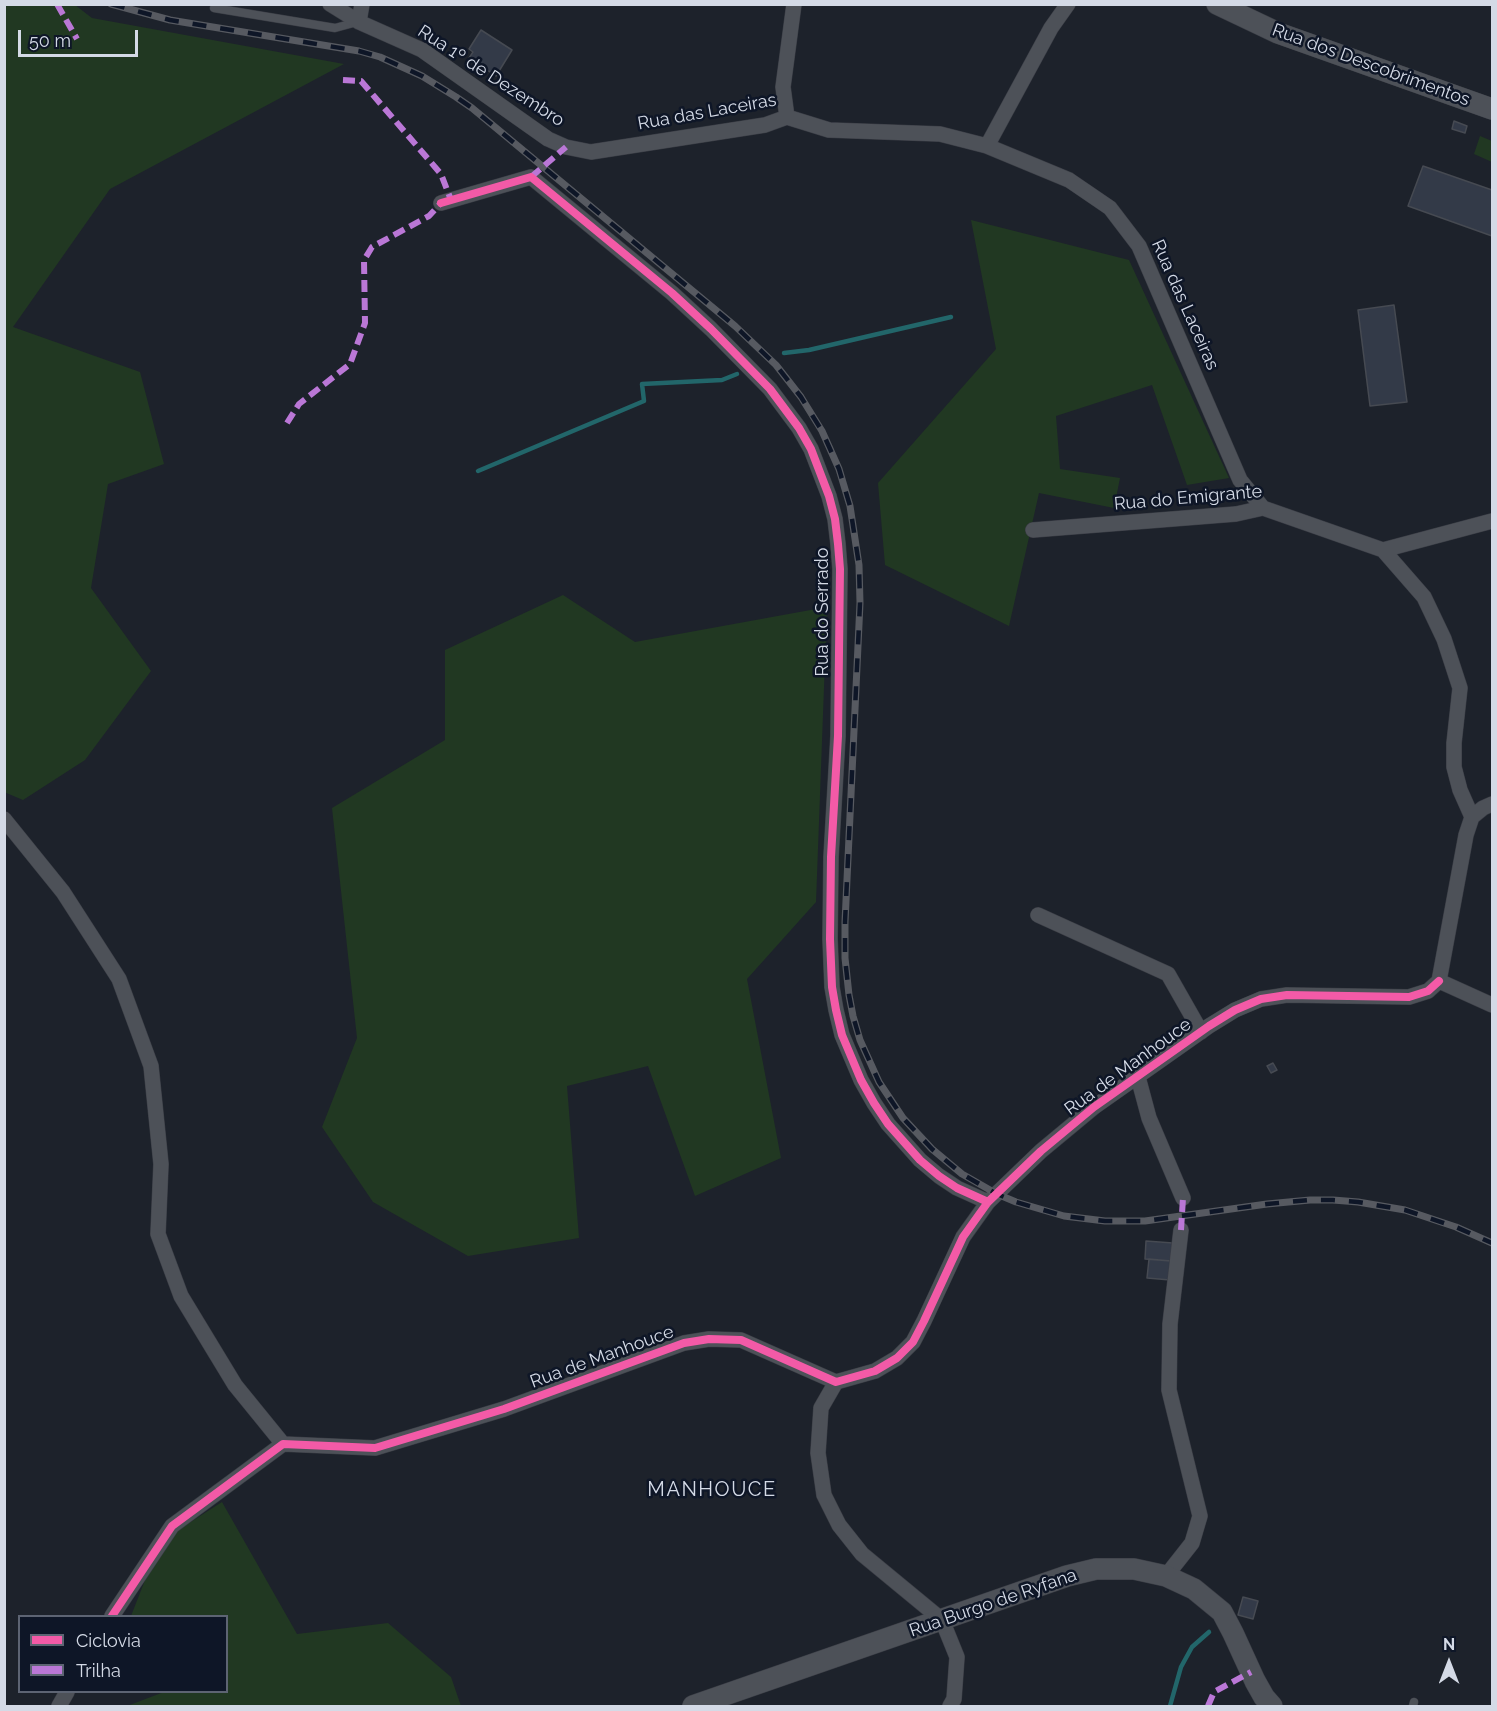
<!DOCTYPE html>
<html>
<head>
<meta charset="utf-8">
<style>
	body { margin:0 }
	#map { position:relative; width:1497px; height:1711px; overflow:hidden; background:#1d222b; font-family:Raleway,sans-serif }
	canvas { display:block }
	.frame { position:absolute; inset:0; border:6px solid #d4dae6; pointer-events:none }
	.legend { position:absolute; left:18px; top:1615px; width:210px; height:78px; box-sizing:border-box; background:#0e1627; border:2px solid #5d6473; margin:0; padding:8px 10px; list-style:none; font-size:18px; color:#d4dae6 }
	.legend li { display:flex; align-items:center; gap:12px; height:30px }
	.legend b { width:30px; border:2px solid #5d6473 }
	.north { position:absolute; left:1419px; top:1633px; width:60px; height:60px; -webkit-text-stroke:4px #0e1627; paint-order:stroke; rotate:0deg; font-size:16px; font-weight:700; line-height:24px; text-align:center; color:#d4dae6 }
	.north::after { content:''; display:block; margin:auto; width:21px; height:27px; background:#d4dae6; clip-path:polygon(50% 0,100% 100%,50% 72%,0 100%) }
	.scale { position:absolute; left:18px; top:30px; width:120px; height:27px; box-sizing:border-box; border:3px solid #d4dae6; border-top:0; padding-left:8px; font-size:18px; line-height:21px; white-space:nowrap; color:#d4dae6; -webkit-text-stroke:4px #0e1627; paint-order:stroke }
</style>
</head>
<body>
<div id="map">
<canvas width="1497" height="1711"></canvas>
<div class="frame"></div>
<ul class="legend">
<li><b style="height:8px;background:#f35aa7"></b>Ciclovia</li>
<li><b style="height:8px;background:#ba77d6"></b>Trilha</li>
</ul>
<div class="north">N</div>
<div class="scale">50 m</div>
</div>
<script>
const ctx = document.querySelector('canvas').getContext('2d');
ctx.lineJoin = 'round';
function fillPath(path, color) {
  ctx.fillStyle = color;
  ctx.fill(path, 'evenodd');
}
function toPath(rows) {
  const path = new Path2D();
  for (const r of rows) {
    path.moveTo(r[0], r[1]);
    for (let i = 2; i < r.length; i += 2) path.lineTo(r[i], r[i + 1]);
  }
  return path;
}
function stroke(path, color, width, dash) {
  ctx.strokeStyle = color;
  ctx.lineWidth = width;
  ctx.lineCap = dash ? 'butt' : 'round';
  ctx.setLineDash(dash || []);
  ctx.stroke(path);
}
function label(font, color, halo, rows, align = 'center') {
  ctx.font = font + ' Raleway,sans-serif';
  ctx.lineWidth = 5;
  ctx.setLineDash([]);
  ctx.textBaseline = 'middle';
  ctx.strokeStyle = halo;
  ctx.fillStyle = color;
  for (const [text, x, y, turn = 0] of rows) {
    ctx.save();
    ctx.translate(x, y);
    ctx.rotate((+turn || 0) * Math.PI / 180);
    ctx.textAlign = isNaN(turn) ? turn : align;
    if (halo) ctx.strokeText(text, 0, 0);
    ctx.fillText(text, 0, 0);
    ctx.restore();
  }
}
const green = toPath([
	[5,4,75,5,92,18,344,64,110,189,13,327,140,372,164,464,108,484,91,588,151,671,85,760,23,800,4,792],
	[1480,136,1492,141,1492,162,1474,154],
	[971,220,1129,260,1229,478,1187,485,1152,385,1056,416,1060,469,1120,478,1114,508,1039,493,1009,626,885,565,878,483,996,349],
	[563,595,635,642,827,607,816,902,747,979,781,1158,695,1196,648,1066,567,1086,579,1238,468,1256,373,1202,322,1127,357,1038,332,808,445,740,445,650],
	[222,1502,297,1634,388,1623,451,1677,461,1706,127,1706,164,1692,226,1692,226,1616,131,1616,147,1575,175,1532]
]);
const stream = toPath([
	[784,353,809,350,951,317],
	[478,471,644,401,642,384,722,380,737,374],
	[1170,1706,1181,1667,1192,1647,1209,1632]
]);
const building = toPath([
	[481,30,512,50,496,76,469,58,473,52,469,49,481,30],
	[1454,121,1467,126,1465,133,1452,129,1454,121],
	[1423,166,1492,190,1492,236,1408,206,1423,166],
	[1394,305,1407,402,1370,406,1358,310,1394,305],
	[1273,1063,1277,1070,1271,1073,1267,1066,1273,1063],
	[1146,1241,1173,1243,1171,1261,1145,1259,1146,1241],
	[1149,1259,1171,1261,1170,1280,1147,1278,1149,1259],
	[1243,1597,1258,1601,1253,1619,1238,1615,1243,1597]
]);
const lane = toPath([
	[214,8,335,28,357,22],
	[1413,1706,1414,1702]
]);
const street = toPath([
	[330,4,359,22,422,50,548,139,566,147,591,152,765,125,787,117,829,130,940,134,987,146,1069,180,1110,208,1139,246,1240,480,1263,508],
	[359,22,362,4],
	[787,117,783,87,794,4],
	[987,146,1051,28,1068,4],
	[441,203,531,177,672,293,711,329,770,389,799,428,811,449,829,496,835,519,838,544,840,569,838,736,831,857,830,939,832,987,836,1010,842,1035,861,1080,874,1103,888,1124,920,1160,939,1176,957,1188,988,1202],
	[1033,530,1236,514,1263,508,1383,550,1424,597,1444,639,1460,688,1454,743,1454,767,1460,790,1472,817,1466,835,1439,981],
	[1383,550,1492,521],
	[1472,817,1483,808,1492,804],
	[4,819,63,892,119,979,151,1066,161,1164,158,1234,181,1296,235,1385,283,1444],
	[1038,915,1168,974,1201,1032],
	[1439,981,1492,1005],
	[1138,1077,1149,1118,1183,1198],
	[836,1382,821,1408,818,1453,824,1495,839,1525,862,1554,942,1620,957,1657,954,1699,950,1706],
	[1166,1576,1192,1543,1200,1516,1169,1390,1170,1324,1181,1230],
	[112,1616,172,1526,283,1444,375,1448,504,1409,684,1343,709,1339,741,1340,836,1382,875,1371,897,1358,913,1342,924,1321,963,1237,988,1202,1041,1151,1094,1107,1209,1026,1235,1010,1261,999,1287,995,1409,997,1428,991,1439,981],
	[59,1706,67,1692]
]);
const secondary = toPath([
	[1217,4,1278,33,1492,109],
	[693,1706,1067,1576,1096,1569,1134,1569,1166,1576,1194,1589,1222,1612,1233,1633,1255,1681,1264,1697,1272,1706]
]);
const rail = toPath([
	[111,4,170,20,359,51,380,57,422,76,456,97,472,108,735,326,776,365,801,397,822,431,839,469,850,506,859,565,860,603,845,922,845,958,849,995,853,1016,860,1040,879,1082,903,1118,932,1149,962,1174,997,1194,1016,1202,1064,1216,1105,1221,1145,1221,1267,1204,1310,1200,1333,1200,1358,1202,1405,1210,1456,1227,1492,1243]
]);
const quiet = toPath([
	[57,4,77,39],
	[343,80,361,81,441,174,451,200],
	[531,177,566,147],
	[287,423,299,404,350,364,365,323,364,260,372,247,429,216,441,203],
	[1181,1230,1183,1198],
	[1208,1706,1214,1692,1251,1672]
]);
const cycleway = toPath([
	[441,203,531,177,672,293,711,329,770,389,799,428,811,449,829,496,835,519,838,544,840,569,838,736,831,857,830,939,832,987,836,1010,842,1035,861,1080,874,1103,888,1124,920,1160,939,1176,957,1188,988,1202],
	[112,1616,172,1526,283,1444,375,1448,504,1409,684,1343,709,1339,741,1340,836,1382,875,1371,897,1358,913,1342,924,1321,963,1237,988,1202,1041,1151,1094,1107,1209,1026,1235,1010,1261,999,1287,995,1409,997,1428,991,1439,981]
]);
const streetNames = [
	["Rua dos Descobrimentos",1371,65,20],
	["Rua 1º de Dezembro",491,76,33],
	["Rua das Laceiras",707,112,-10],
	["Rua das Laceiras",1185,305,66],
	["Rua do Emigrante",1188,498,-5],
	["Rua do Serrado",823,612,-90],
	["Rua de Manhouce",1128,1067,-36],
	["Rua de Manhouce",602,1357,-20],
	["Rua Burgo de Ryfana",993,1603,-19]
];
const neighbourhoodNames = [
	["MANHOUCE",712,1490]
];
fillPath(green, '#213822');
stroke(stream, '#22666a', 4.5);
fillPath(building, '#333a48');
stroke(building, '#464a52', 1.5);
stroke(lane, '#3a3d45', 9);
stroke(street, '#3a3d45', 16);
stroke(secondary, '#3a3d45', 22);
stroke(lane, '#4d5158', 8);
stroke(street, '#4d5158', 15);
stroke(secondary, '#4d5158', 21);
stroke(rail, '#575a61', 7);
stroke(rail, '#0e1627', 4.5, [14]);
stroke(quiet, '#ba77d6', 6, [12, 6]);
stroke(cycleway, '#f35aa7', 8);
label('18px', '#d4dae6', '#0e1627', streetNames);
ctx.letterSpacing = '1.5px';
label('20px', '#d4dae6', '#0e1627', neighbourhoodNames);
ctx.letterSpacing = '0px';
</script>
</body>
</html>
